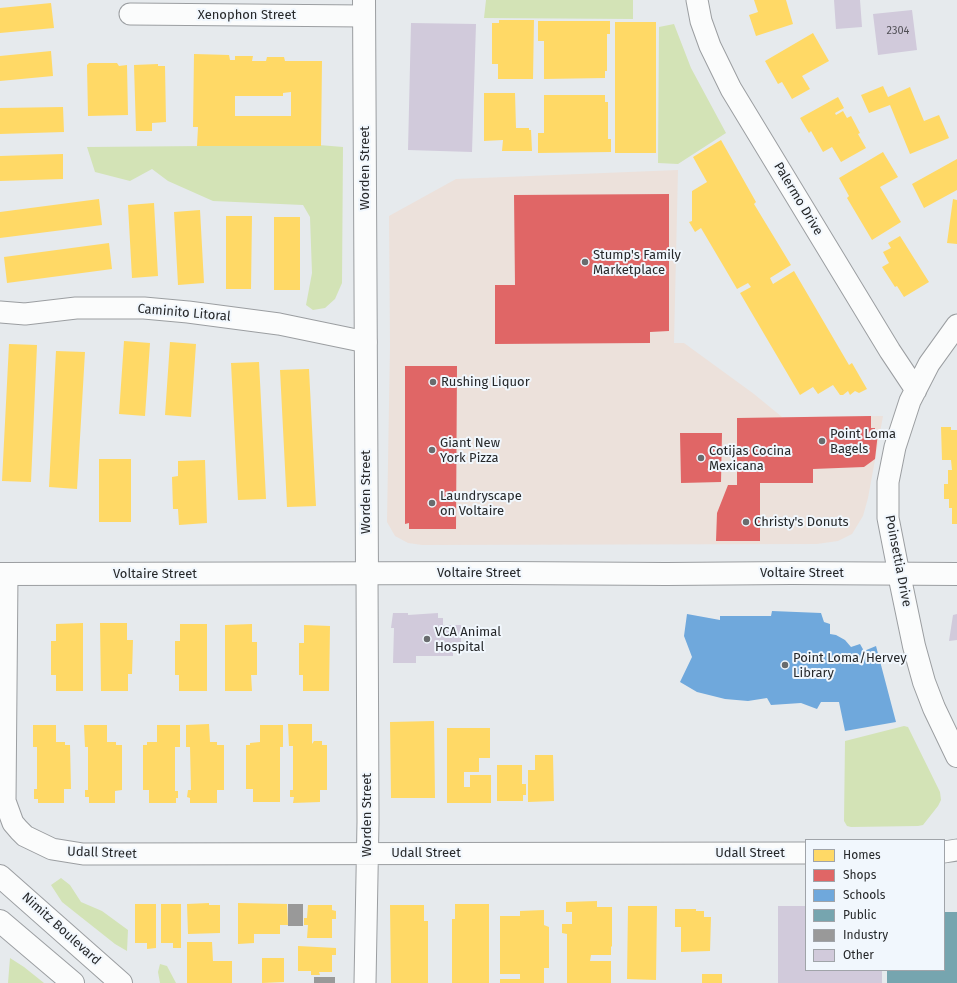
<!DOCTYPE html>
<html>
<head>
<meta charset="utf-8">
<style>
	body { margin:0 }
	#map { position:relative; width:957px; height:983px; overflow:hidden; background:#e6eaed; font-family:"Fira Sans",sans-serif }
	canvas { display:block }
	.legend { position:absolute; left:805px; top:839px; width:140px; height:132px; box-sizing:border-box; background:#f1f7fd; border:1px solid #a0a4a9; margin:0; padding:5px 7px; list-style:none; font-size:12px; color:#26282a }
	.legend li { display:flex; align-items:center; gap:8px; height:20px }
	.legend b { width:20px; border:1px solid #a0a4a9 }
</style>
</head>
<body>
<div id="map">
<canvas width="957" height="983"></canvas>
<ul class="legend">
<li><b style="height:11px;background:#ffd966"></b>Homes</li>
<li><b style="height:11px;background:#e06666"></b>Shops</li>
<li><b style="height:11px;background:#6fa8dc"></b>Schools</li>
<li><b style="height:11px;background:#76a5af"></b>Public</li>
<li><b style="height:11px;background:#999"></b>Industry</li>
<li><b style="height:11px;background:#d1cadb"></b>Other</li>
</ul>
</div>
<script>
const ctx = document.querySelector('canvas').getContext('2d');
ctx.lineJoin = 'round';
function fillPath(path, color) {
  ctx.fillStyle = color;
  ctx.fill(path, 'evenodd');
}
function toPath(rows) {
  const path = new Path2D();
  for (const r of rows) {
    path.moveTo(r[0], r[1]);
    for (let i = 2; i < r.length; i += 2) path.lineTo(r[i], r[i + 1]);
  }
  return path;
}
function stroke(path, color, width, dash) {
  ctx.strokeStyle = color;
  ctx.lineWidth = width;
  ctx.lineCap = dash ? 'butt' : 'round';
  ctx.setLineDash(dash || []);
  ctx.stroke(path);
}
function label(font, color, halo, rows, align = 'center') {
  ctx.font = font + ' "Fira Sans",sans-serif';
  ctx.lineWidth = 4;
  ctx.setLineDash([]);
  ctx.textBaseline = 'middle';
  ctx.strokeStyle = halo;
  ctx.fillStyle = color;
  for (const [text, x, y, turn = 0] of rows) {
    ctx.save();
    ctx.translate(x, y);
    ctx.rotate((+turn || 0) * Math.PI / 180);
    ctx.textAlign = isNaN(turn) ? turn : align;
    if (halo) ctx.strokeText(text, 0, 0);
    ctx.fillText(text, 0, 0);
    ctx.restore();
  }
}
const commercial = toPath([
	[678,170,674,343,684,343,754,394,782,417,883,416,868,498,863,516,852,534,838,541,817,544,422,545,408,543,395,536,387,522,390,346,389,216,456,179]
]);
const green = toPath([
	[486,0,633,0,633,19,484,18],
	[674,24,691,68,726,133,678,164,658,163,659,27],
	[319,145,343,147,342,283,335,299,325,308,313,310,306,305,312,273,310,217,303,205,213,201,168,181,152,169,130,181,95,172,87,147],
	[904,726,908,727,940,792,941,800,938,806,923,825,918,826,851,827,847,826,844,821,845,741],
	[61,878,70,885,81,902,102,911,128,930,127,951,115,944,62,902,51,885],
	[10,958,24,967,44,983,8,983],
	[160,964,167,966,176,983,160,983,158,972]
]);
const homes = toPath([
	[754,0,786,0,793,24,756,36,749,15,758,12],
	[51,3,54,28,0,33,0,8],
	[499,20,534,20,533,79,498,79,498,64,492,64,492,23,499,23],
	[538,21,610,21,610,34,607,34,607,71,605,71,605,78,544,79,544,41,538,41],
	[615,22,656,22,656,153,615,153],
	[813,33,829,61,802,76,810,89,792,99,782,82,778,84,765,61],
	[51,51,53,76,0,81,0,56],
	[194,54,229,55,230,60,235,60,235,56,253,56,252,61,266,61,267,57,284,57,285,61,322,61,321,146,197,146,198,127,193,127],
	[291,92,291,116,235,116,235,96,283,96,283,93],
	[89,63,117,63,119,66,127,65,128,115,88,116,87,65],
	[158,64,158,66,165,66,166,122,152,123,152,131,136,131,134,65],
	[883,86,888,97,910,87,924,121,939,115,949,138,910,154,890,105,869,113,861,95],
	[484,93,515,93,516,128,529,128,529,130,531,130,532,151,502,151,503,140,484,141],
	[544,95,605,95,605,102,608,102,608,139,611,139,611,152,538,153,538,133,544,133],
	[838,97,844,108,835,113,836,115,843,111,847,118,851,116,860,133,858,134,866,148,841,162,832,147,823,152,811,131,809,133,800,118],
	[63,107,64,132,0,134,0,108],
	[721,140,756,202,754,204,791,265,770,278,773,284,794,271,849,365,852,363,867,389,859,393,855,391,850,395,848,391,843,395,840,395,833,385,818,394,813,387,800,395,740,293,751,287,748,283,737,289,701,228,695,232,689,222,692,221,692,191,707,182,693,157],
	[883,152,898,177,880,187,901,222,872,240,847,198,849,196,839,178],
	[63,154,63,179,0,181,0,156],
	[957,159,957,190,924,208,912,184],
	[99,199,102,225,0,238,0,212],
	[953,199,957,200,957,244,947,243],
	[154,203,158,276,132,278,128,205],
	[200,210,204,283,178,285,174,212],
	[226,216,252,216,251,289,226,289],
	[274,217,300,217,300,290,274,290],
	[900,236,929,282,904,297,897,286,895,287,882,267,889,263,883,252,891,248,888,243],
	[109,243,112,269,7,283,4,257],
	[124,341,150,343,145,416,119,414],
	[170,342,196,344,191,417,165,415],
	[9,344,37,345,31,482,2,481],
	[56,351,85,352,77,489,49,487],
	[259,362,266,499,238,500,231,363],
	[309,369,316,506,287,507,280,370],
	[941,427,951,427,951,430,957,430,957,524,952,524,952,508,949,508,949,499,944,499,944,484,948,484,948,470,952,470,951,460,942,460],
	[99,459,131,459,131,522,99,522],
	[205,460,207,523,179,525,178,509,173,509,172,477,178,476,178,461],
	[83,623,83,691,56,691,56,675,51,675,51,641,56,641,56,624],
	[100,623,127,623,127,640,133,640,132,674,128,674,128,691,101,691],
	[180,624,207,624,207,691,179,691,179,675,175,675,175,641,180,641],
	[252,624,252,642,257,642,257,675,251,675,252,691,225,691,225,625],
	[304,625,330,626,329,691,303,691,303,675,299,675,299,643,304,643],
	[434,721,435,798,391,798,390,722],
	[209,724,210,742,217,742,217,745,224,745,224,790,217,790,217,803,190,803,190,798,187,797,188,790,191,790,190,747,186,747,186,725],
	[288,724,312,724,312,744,314,741,322,741,322,745,327,745,327,790,320,790,320,802,293,803,294,797,290,797,290,790,293,790,293,746,289,746],
	[33,725,56,725,56,742,65,742,65,745,70,745,71,789,64,789,64,803,38,803,38,799,34,799,34,789,37,789,37,747,33,747],
	[84,725,107,725,107,742,116,742,116,745,122,745,122,790,115,791,115,803,89,803,89,797,85,797,85,790,88,790,88,747,85,747],
	[157,725,180,725,180,747,175,747,175,791,178,791,178,798,176,798,176,803,149,803,149,790,143,790,143,745,147,745,147,742,157,742],
	[260,725,283,725,283,747,280,747,280,802,253,802,253,789,246,789,246,745,250,745,250,743,260,742],
	[447,728,490,728,490,758,479,758,479,772,464,772,464,787,470,787,470,775,491,775,491,803,447,803],
	[535,755,553,755,554,801,528,802,528,770,535,770],
	[497,765,522,765,522,784,526,784,526,795,523,795,523,801,497,801],
	[597,901,597,907,612,907,612,946,611,947,611,955,591,955,590,961,611,961,611,983,567,983,567,934,562,933,562,924,572,924,572,912,566,912,566,902],
	[209,903,209,905,220,905,220,933,188,934,187,904],
	[238,903,287,904,288,925,280,925,280,934,254,934,254,943,238,944],
	[135,904,156,904,156,948,147,949,147,943,135,943],
	[161,904,181,904,181,948,173,948,173,943,161,943],
	[455,904,489,904,489,983,452,983,452,919,455,919],
	[308,905,332,905,332,910,336,911,336,919,332,919,332,938,307,938,308,925,304,925,304,918,307,918],
	[390,905,424,905,424,921,428,921,428,983,391,983],
	[628,906,657,906,656,980,627,979],
	[675,909,696,909,696,911,704,911,704,917,711,917,710,951,681,952,681,927,675,927],
	[544,910,544,925,549,927,549,968,544,968,544,983,500,983,500,979,520,979,520,974,500,974,500,916,520,916,520,911],
	[187,942,212,942,213,961,232,961,232,983,187,983],
	[298,946,336,948,336,955,332,955,332,972,319,972,320,975,311,975,311,971,298,971],
	[262,958,284,958,284,982,262,983],
	[702,974,722,974,722,983,702,983]
]);
const shops = toPath([
	[669,194,669,331,650,332,650,343,495,344,495,285,515,285,514,195],
	[405,366,457,366,456,529,409,529,409,523,405,524],
	[871,416,871,428,875,428,875,433,878,433,875,459,864,467,813,469,813,483,760,483,760,541,716,541,717,513,728,485,737,485,737,418],
	[680,433,722,433,721,482,681,483]
]);
const schools = toPath([
	[772,611,821,613,824,622,830,624,830,634,836,635,845,640,851,647,860,644,864,651,876,646,896,722,845,731,839,702,821,702,817,709,801,703,771,705,767,698,748,701,725,699,697,692,680,682,692,657,684,636,687,614,720,620,720,616,771,616]
]);
const public = toPath([
	[944,912,957,912,957,983,887,983,887,970,944,970]
]);
const industry = toPath([
	[288,904,303,904,303,926,288,926],
	[314,977,335,977,335,983,314,983]
]);
const building = toPath([
	[834,0,860,0,862,27,836,29],
	[912,10,917,50,878,55,873,14],
	[411,23,476,24,472,152,408,150],
	[393,613,408,613,408,615,438,613,438,618,443,618,443,625,461,625,461,650,453,650,453,656,416,656,416,663,393,663,394,628,391,628],
	[957,614,957,640,949,641,953,615],
	[778,906,806,906,806,970,882,970,882,983,778,983]
]);
const minor = toPath([
	[697,0,701,21,710,46,731,89,890,351,916,390],
	[130,14,364,16],
	[0,312,25,314,76,308,144,308,188,312,279,324,366,342],
	[7,574,5,801,13,823,19,830,25,836,52,849,83,854,806,853],
	[899,574,888,518,888,482,895,447,910,401,929,364,957,325],
	[944,852,957,850],
	[365,983,368,822,367,573]
]);
const tertiary = toPath([
	[364,0,367,573],
	[899,574,914,646,924,682,934,708,957,756]
]);
const secondary = toPath([
	[0,574,506,573,666,574,792,573,957,574]
]);
const primary = toPath([
	[0,876,121,983],
	[0,921,73,983]
]);
const markers = [
	[585,262,4,"#696c6e"],
	[433,382,4,"#696c6e"],
	[822,441,4,"#696c6e"],
	[432,450,4,"#696c6e"],
	[701,458,4,"#696c6e"],
	[432,503,4,"#696c6e"],
	[746,522,4,"#696c6e"],
	[427,639,4,"#696c6e"],
	[785,665,4,"#696c6e"]
];
const numberNames = [
	["2304",898,31]
];
const streetNames = [
	["Xenophon Street",247,15],
	["Worden Street",365,168,-90],
	["Palermo Drive",798,199,59],
	["Caminito Litoral",184,313,5],
	["Worden Street",366,492,-90],
	["Poinsettia Drive",898,561,79],
	["Voltaire Street",479,573],
	["Voltaire Street",802,573],
	["Voltaire Street",155,574],
	["Worden Street",367,815,-90],
	["Udall Street",102,853,2],
	["Udall Street",426,853],
	["Udall Street",750,853],
	["Nimitz Boulevard",61,929,42]
];
const poiNames = [
	["Stump's Family",593,255],
	["Marketplace",593,270],
	["Rushing Liquor",441,382],
	["Point Loma",830,434],
	["Bagels",830,449],
	["Giant New",440,443],
	["York Pizza",440,458],
	["Cotijas Cocina",709,451],
	["Mexicana",709,466],
	["Laundryscape",440,496],
	["on Voltaire",440,511],
	["Christy's Donuts",754,522],
	["VCA Animal",435,632],
	["Hospital",435,647],
	["Point Loma/Hervey",793,658],
	["Library",793,673]
];
fillPath(commercial, '#ece1db');
fillPath(green, '#d3e3b6');
fillPath(homes, '#ffd966');
fillPath(shops, '#e06666');
fillPath(schools, '#6fa8dc');
fillPath(public, '#76a5af');
fillPath(industry, '#999');
fillPath(building, '#d1cadb');
stroke(minor, '#9b9ea1', 23);
stroke(tertiary, '#9b9ea1', 24);
stroke(secondary, '#9b9ea1', 24);
stroke(primary, '#9b9ea1', 24);
stroke(minor, '#fbfcfc', 21);
stroke(tertiary, '#fbfcfc', 22);
stroke(secondary, '#fbfcfc', 22);
stroke(primary, '#fbfcfc', 22);
for (const [x, y, r, color] of markers) {
  const dot = new Path2D();
  dot.arc(x, y, r, 0, 2 * Math.PI);
  ctx.fillStyle = color;
  ctx.fill(dot);
  stroke(dot, '#f1f7fd', 1.5);
}
label('11px', '#515056', null, numberNames);
label('13px', '#26282a', '#f1f7fd', streetNames);
label('13px', '#26282a', '#f1f7fd', poiNames, 'left');
</script>
</body>
</html>
